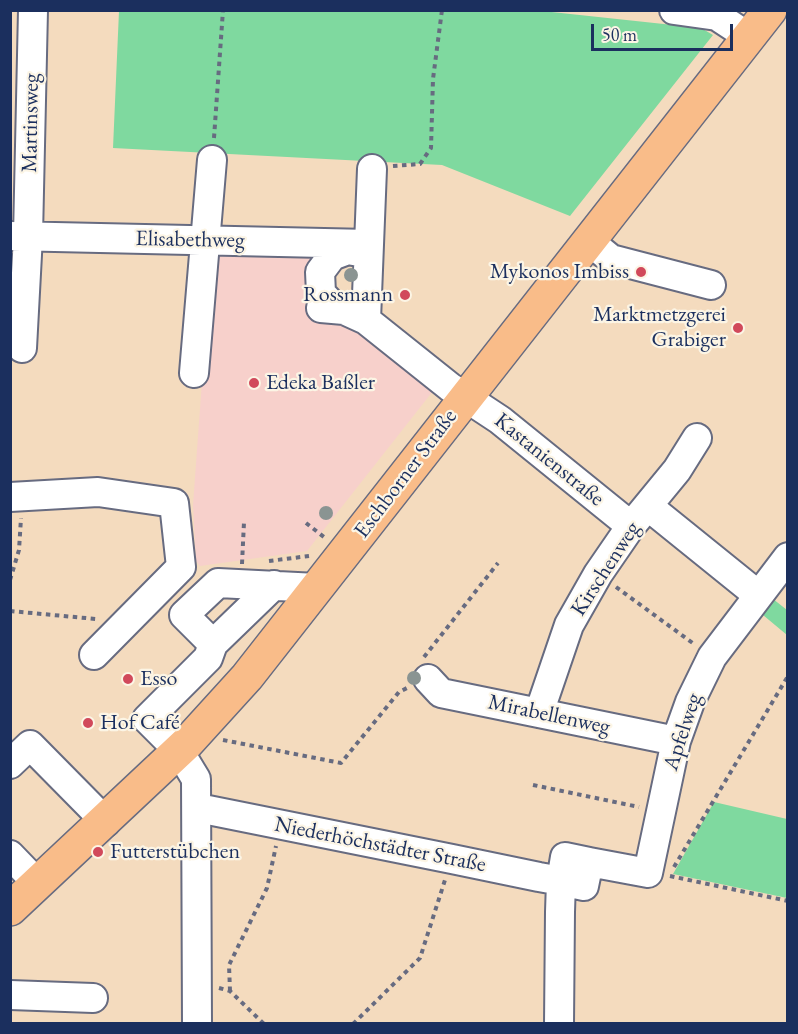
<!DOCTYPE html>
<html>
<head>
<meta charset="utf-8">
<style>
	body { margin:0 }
	#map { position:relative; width:798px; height:1034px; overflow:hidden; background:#f4dbbe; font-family:"EB Garamond",serif }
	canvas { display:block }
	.frame { position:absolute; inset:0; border:12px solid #1b2f5e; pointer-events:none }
	.scale { position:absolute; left:591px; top:24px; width:142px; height:27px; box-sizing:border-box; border:3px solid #1b2f5e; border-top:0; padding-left:8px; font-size:18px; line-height:21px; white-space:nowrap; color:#1b2f5e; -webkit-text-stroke:4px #fcf5e5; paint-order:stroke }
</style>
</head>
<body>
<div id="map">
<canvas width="798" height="1034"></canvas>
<div class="frame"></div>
<div class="scale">50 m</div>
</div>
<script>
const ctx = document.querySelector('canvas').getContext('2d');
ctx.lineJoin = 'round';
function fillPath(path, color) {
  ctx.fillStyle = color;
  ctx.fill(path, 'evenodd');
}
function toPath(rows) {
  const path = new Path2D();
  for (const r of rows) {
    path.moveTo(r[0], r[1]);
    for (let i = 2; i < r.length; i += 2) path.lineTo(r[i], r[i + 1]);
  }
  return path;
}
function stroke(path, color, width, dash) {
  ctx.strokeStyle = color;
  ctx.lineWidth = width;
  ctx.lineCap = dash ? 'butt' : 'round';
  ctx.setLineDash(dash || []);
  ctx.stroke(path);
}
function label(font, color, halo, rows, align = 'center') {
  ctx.font = font + ' "EB Garamond",serif';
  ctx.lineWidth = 4.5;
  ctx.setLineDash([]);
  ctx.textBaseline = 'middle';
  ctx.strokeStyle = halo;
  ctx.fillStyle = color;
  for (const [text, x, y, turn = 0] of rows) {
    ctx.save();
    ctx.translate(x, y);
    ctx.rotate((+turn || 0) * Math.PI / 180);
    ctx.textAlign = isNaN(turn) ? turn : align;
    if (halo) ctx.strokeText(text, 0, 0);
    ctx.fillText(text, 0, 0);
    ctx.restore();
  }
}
const built = toPath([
	[221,249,314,252,312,299,448,372,307,551,200,566,196,561,193,505,211,257]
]);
const green = toPath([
	[533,10,701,28,713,35,570,216,442,165,113,148,119,11],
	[768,595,787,610,787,635,757,610],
	[714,802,787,819,787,898,673,874]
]);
const path = toPath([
	[214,138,223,10],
	[393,166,420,164,431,148,433,79,442,10],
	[306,523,324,537],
	[269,561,309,556],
	[242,564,244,522],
	[10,580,19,550,21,518],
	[616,587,694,644],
	[10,611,96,619],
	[424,657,498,563],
	[223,740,341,763,399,692,409,687],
	[533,785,639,807],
	[674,867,788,676],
	[670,876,788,901],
	[219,988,230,991,264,1024],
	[230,991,229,965,267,888,276,846],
	[353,1024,420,958,445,880]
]);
const minor = toPath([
	[674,10,717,16,749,37],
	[10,236,369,244],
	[589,241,611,259,711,285],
	[321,308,344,310,366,320,450,387,500,420,631,526],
	[344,310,335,308,321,293,320,272,332,256,348,250,359,252],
	[366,320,372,169],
	[22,348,28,236,33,10],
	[194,373,212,160],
	[10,497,98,492,174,503,181,567,94,655],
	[649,507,758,595],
	[213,644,274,585],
	[428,679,441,693,676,741],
	[539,713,569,625,598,574,631,526,677,470,697,438],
	[10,764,30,745,106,822],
	[198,808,452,859,539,877,561,881,584,886,589,862,565,857,561,881,560,912,559,1024],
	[10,855,38,884],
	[589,862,648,873,676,741,690,702,712,657,788,557],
	[10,995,93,998],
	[197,1024,196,779,179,751,147,719,208,658,213,644,184,615,218,583,317,588]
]);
const major = toPath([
	[10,909,187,743,247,677,770,10]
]);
const trees = [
	[351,275],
	[326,513],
	[414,678]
];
const markers = [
	[641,272,6,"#d1495b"],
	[405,295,6,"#d1495b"],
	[738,328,6,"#d1495b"],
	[254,383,6,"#d1495b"],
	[128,679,6,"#d1495b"],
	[88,723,6,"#d1495b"],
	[98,852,6,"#d1495b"]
];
const streetNames = [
	["Martinsweg",31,123,-89],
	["Elisabethweg",190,240,1],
	["Kastanienstraße",549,460,39],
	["Eschborner Straße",406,474,-53],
	["Kirschenweg",606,569,-57],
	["Mirabellenweg",549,715,12],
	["Apfelweg",683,732,-72],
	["Niederhöchstädter Straße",380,845,11]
];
const poiNames = [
	["Mykonos Imbiss",629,272,"right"],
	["Rossmann",393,295,"right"],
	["Marktmetzgerei",726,315,"right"],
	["Grabiger",726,340,"right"],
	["Edeka Baßler",266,383],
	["Esso",140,679],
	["Hof Café",100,723],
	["Futterstübchen",110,852]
];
fillPath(built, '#f7d0cb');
fillPath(green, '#7fd99f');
stroke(minor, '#676b80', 32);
stroke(major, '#676b80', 36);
stroke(path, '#676b80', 4, [4.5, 4.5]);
stroke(minor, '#fff', 28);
stroke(major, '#f9bc89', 33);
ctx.fillStyle = '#8a9492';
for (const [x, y] of trees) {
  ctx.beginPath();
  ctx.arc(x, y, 7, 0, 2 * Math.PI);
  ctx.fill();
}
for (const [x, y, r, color] of markers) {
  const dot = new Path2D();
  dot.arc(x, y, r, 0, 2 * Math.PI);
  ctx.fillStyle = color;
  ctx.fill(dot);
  stroke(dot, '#fcf5e5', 2);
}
label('22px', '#1b2f5e', '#fcf5e5', streetNames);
label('22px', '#1b2f5e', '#fcf5e5', poiNames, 'left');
</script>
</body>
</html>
